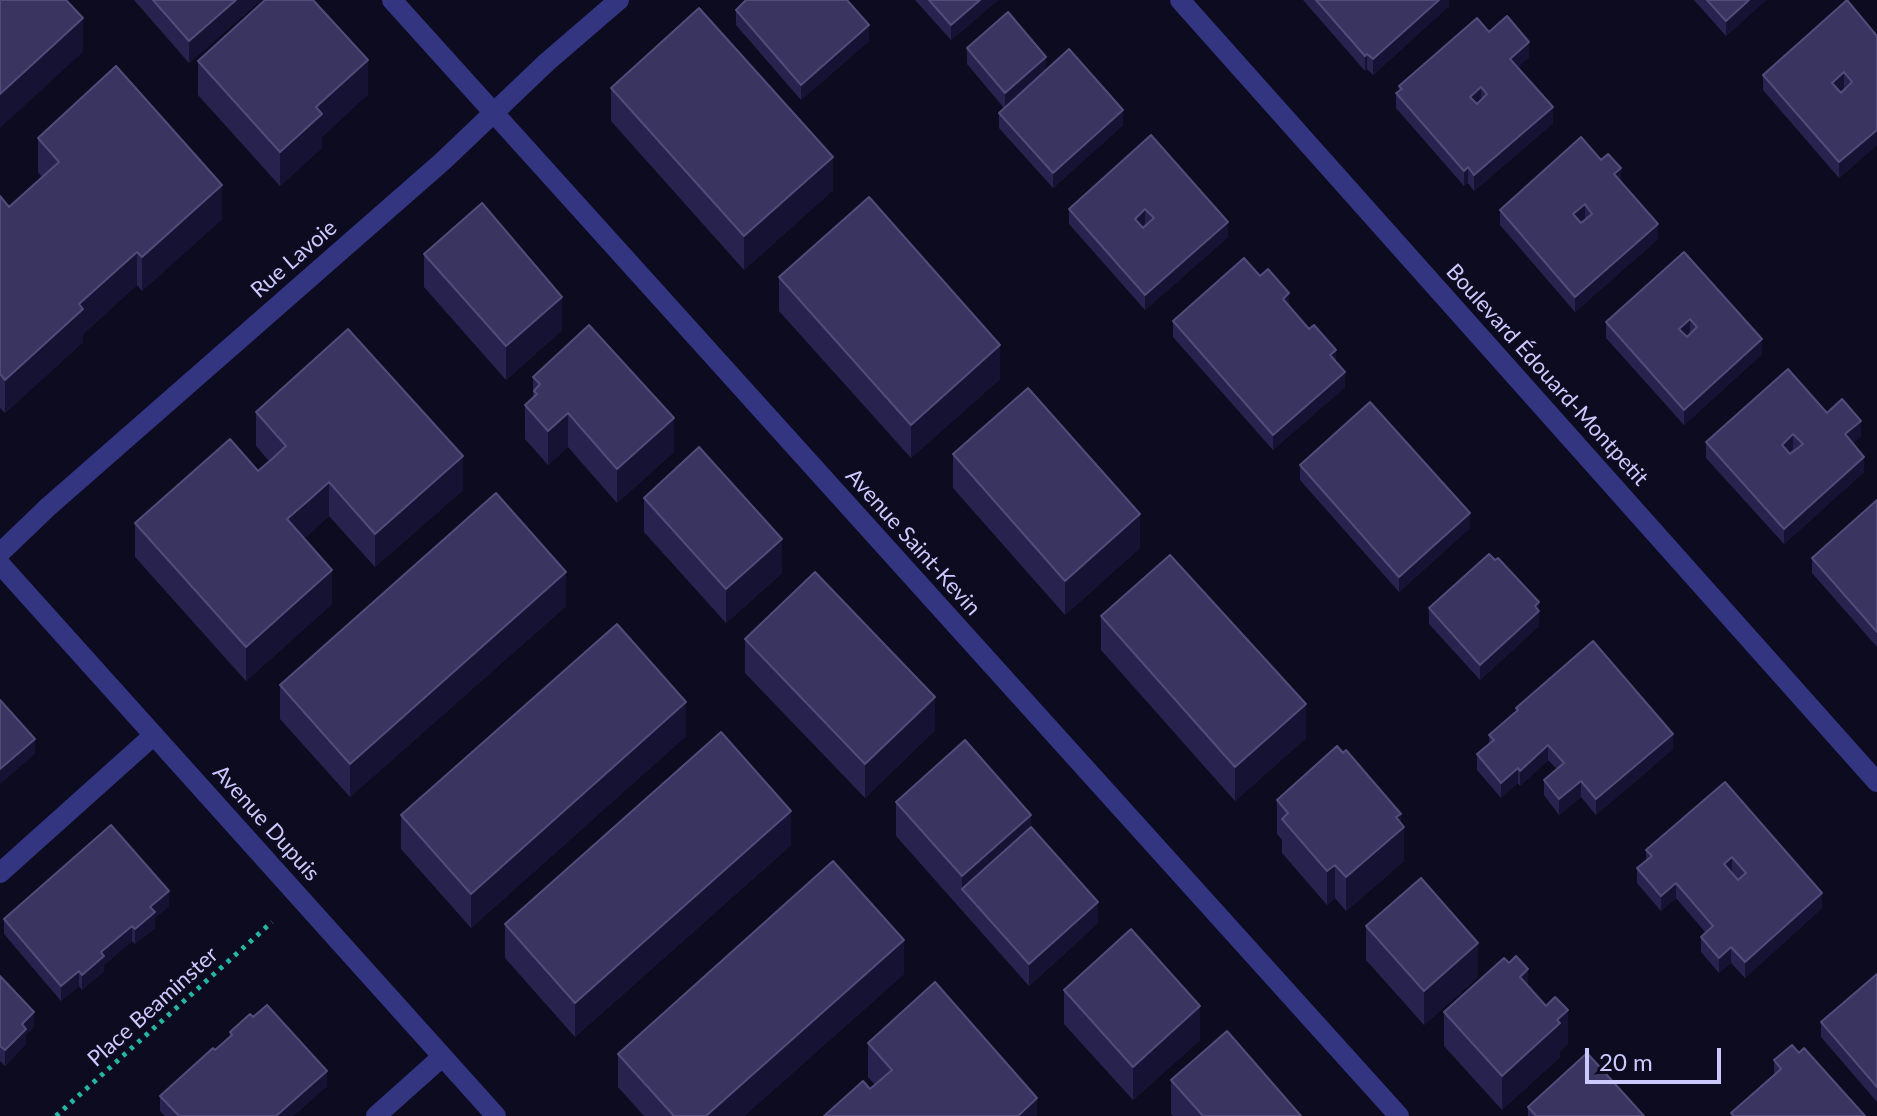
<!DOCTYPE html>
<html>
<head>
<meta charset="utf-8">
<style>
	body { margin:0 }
	#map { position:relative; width:1877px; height:1116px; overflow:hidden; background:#0d0b1f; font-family:Lato,sans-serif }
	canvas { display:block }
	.scale { position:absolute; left:1585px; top:1048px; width:136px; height:36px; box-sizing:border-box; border:4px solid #ccc9ff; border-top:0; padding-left:10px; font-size:24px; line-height:28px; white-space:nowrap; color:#ccc9ff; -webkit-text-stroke:6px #0d0b1f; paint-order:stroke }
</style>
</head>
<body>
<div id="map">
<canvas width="1877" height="1116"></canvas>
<div class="scale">20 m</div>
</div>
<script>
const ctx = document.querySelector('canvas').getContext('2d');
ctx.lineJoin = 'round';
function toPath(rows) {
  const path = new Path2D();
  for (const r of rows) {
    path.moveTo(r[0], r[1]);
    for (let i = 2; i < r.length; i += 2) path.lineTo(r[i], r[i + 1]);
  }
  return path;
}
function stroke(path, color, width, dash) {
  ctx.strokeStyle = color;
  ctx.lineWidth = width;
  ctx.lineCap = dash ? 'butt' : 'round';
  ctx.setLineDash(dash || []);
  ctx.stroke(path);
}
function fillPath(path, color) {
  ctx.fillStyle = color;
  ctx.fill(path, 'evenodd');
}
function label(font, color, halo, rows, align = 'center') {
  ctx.font = font + ' Lato,sans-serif';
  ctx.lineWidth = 8;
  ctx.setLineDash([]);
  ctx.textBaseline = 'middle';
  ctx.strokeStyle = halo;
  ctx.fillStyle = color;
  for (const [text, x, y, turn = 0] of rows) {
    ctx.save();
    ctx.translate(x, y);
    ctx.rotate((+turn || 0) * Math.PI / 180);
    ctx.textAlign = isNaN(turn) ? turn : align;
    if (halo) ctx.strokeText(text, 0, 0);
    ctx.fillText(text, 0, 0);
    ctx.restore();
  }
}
const path = toPath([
	[56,1116,272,922]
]);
const minor = toPath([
	[392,0,1399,1116],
	[1180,0,1877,782],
	[0,553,48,507,443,161,547,62,619,0],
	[0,564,496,1116],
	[0,873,154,735],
	[376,1116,442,1057]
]);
const wall = toPath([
	[134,0,261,0,189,63],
	[915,0,998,0,951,40],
	[1303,0,1449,0,1449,6,1373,75,1367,69,1365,71],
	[1694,0,1766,0,1726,36],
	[736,10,869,41,801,100,736,25],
	[1489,32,1529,57,1518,67,1553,123,1474,191,1468,183,1464,186,1396,108,1396,93,1399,91,1399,86],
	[1877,36,1877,145,1839,178,1763,90,1763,75],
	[967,48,1046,70,1123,125,1053,188,999,128,999,113,1004,108,967,64],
	[198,61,368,94,322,137,322,148,280,186,198,95],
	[611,88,833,190,744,270,611,121],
	[1151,135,1228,237,1145,310,1069,224,1069,209],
	[38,138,222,219,142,291,137,285,83,334,83,342,5,413,0,408,0,196,9,207,42,177,38,172],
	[1621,182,1658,239,1575,312,1500,225,1500,210],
	[1684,252,1762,354,1684,425,1606,338,1606,322],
	[424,254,562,330,506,380,424,287],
	[779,277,1000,379,911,458,779,311],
	[1289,307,1336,362,1345,387,1273,450,1173,337,1173,321],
	[533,377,674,452,617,503,568,447,548,465,525,439,525,405,533,398],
	[256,412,463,490,375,567,329,516,309,534,304,538,332,604,246,681,135,557,135,523,258,471,269,461,256,446],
	[1827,413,1861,436,1853,443,1864,472,1784,544,1706,458,1706,442],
	[953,454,1140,548,1065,615,953,488],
	[1300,465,1470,528,1399,592,1300,480],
	[644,498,782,573,726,623,644,532],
	[1877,500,1877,647,1812,573,1812,558],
	[566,606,350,797,280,719,280,685],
	[1429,608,1539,626,1480,680,1429,624],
	[1101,616,1306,738,1235,801,1101,650],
	[745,639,935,730,865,798,745,673],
	[1516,708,1673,749,1596,815,1581,797,1559,815,1544,795,1544,780,1557,769,1548,760,1520,786,1518,783,1501,798,1477,770,1477,754,1489,744,1489,735,1516,712],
	[686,736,471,928,401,849,401,815],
	[1725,782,1822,908,1745,978,1731,963,1719,973,1701,952,1701,937,1706,933,1676,898,1661,911,1637,883,1637,868,1646,860,1646,850],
	[1277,800,1401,823,1404,861,1346,911,1335,898,1327,905,1282,853,1282,840,1277,834],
	[896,802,1031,827,1098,923,1029,986,896,836],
	[791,845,575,1037,505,958,505,924],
	[169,906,155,918,155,928,135,944,132,941,104,965,104,971,82,990,79,986,61,1001,4,934,4,919],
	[1366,926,1478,977,1424,1025,1366,960],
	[904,974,744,1116,644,1116,618,1087,618,1054],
	[1877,974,1877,1102,1821,1037,1821,1022],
	[0,976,34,1027,26,1034,26,1044,5,1066,0,1061],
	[1528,986,1568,1044,1560,1051,1560,1057,1502,1110,1444,1046,1444,1012],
	[1064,990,1200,1040,1133,1100,1064,1024],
	[230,1032,327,1086,293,1116,165,1116,160,1111,160,1096,215,1050,230,1037],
	[868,1043,1037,1116,870,1089,875,1085,868,1077],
	[1799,1053,1865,1116,1731,1116,1731,1113,1774,1075,1774,1060],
	[1171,1080,1301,1116,1173,1116,1171,1114],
	[1528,1107,1644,1116,1528,1116]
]);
const shadedWall = toPath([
	[236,0,261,0,189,63,189,41],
	[980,0,998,0,951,40,951,25],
	[1439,0,1449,0,1449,6,1373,75,1373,59],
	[1749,0,1766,0,1726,36,1726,21],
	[83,18,83,52,0,128,0,94],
	[869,25,869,41,801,100,801,85],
	[1529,42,1529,57,1510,74,1510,59],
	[1367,54,1367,69,1365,71,1365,56],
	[1046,57,1046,72,1005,108,1005,93],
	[368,60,368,94,322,137,322,148,280,186,280,152,316,107],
	[1844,72,1844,88,1832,99,1832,83],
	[1481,87,1481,102,1470,112,1470,97],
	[1553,107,1553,123,1474,191,1474,175],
	[1123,110,1123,125,1053,188,1053,173],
	[1877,130,1877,145,1839,178,1839,162],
	[833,157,833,190,744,270,744,236],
	[1468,167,1468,183,1464,186,1464,171],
	[1621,168,1621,184,1614,174],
	[222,185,222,219,142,291,142,257],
	[1585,204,1585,219,1573,229,1573,214],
	[1145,209,1145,224,1135,234,1135,219],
	[1228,222,1228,237,1145,310,1145,295],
	[1658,224,1658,239,1575,312,1575,297],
	[137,252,137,285,83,334,83,342,5,413,5,380,79,304],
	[1289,293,1289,308,1283,299],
	[562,297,562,330,506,380,506,346],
	[1690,319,1690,334,1679,344,1679,329],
	[1762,339,1762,354,1684,425,1684,410],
	[1000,345,1000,379,911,458,911,425],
	[1336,350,1336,366,1330,355],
	[1345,372,1345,387,1273,450,1273,435],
	[568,413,568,447,548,465,548,431],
	[674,418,674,452,617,503,617,469],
	[1861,421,1861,436,1845,450,1845,434],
	[1793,434,1793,449,1782,460,1782,445],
	[463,456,463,490,375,567,375,534],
	[1864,457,1864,472,1784,544,1784,529],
	[329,482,329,516,287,553,287,519],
	[1470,513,1470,528,1399,592,1399,577],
	[1140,514,1140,548,1065,615,1065,581],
	[782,539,782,573,726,623,726,589],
	[332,570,332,604,246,681,246,647],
	[566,572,566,606,350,797,350,764],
	[1539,602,1539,626,1480,680,1480,665],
	[935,697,935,730,865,798,865,764],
	[686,702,686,736,471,928,471,894],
	[1306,704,1306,738,1235,801,1235,767],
	[1673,734,1673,749,1596,815,1596,799],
	[35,739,35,754,0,784,0,769],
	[1548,745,1548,760,1520,786,1520,771],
	[1518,768,1518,783,1501,798,1501,783],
	[1581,781,1581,797,1559,815,1559,799],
	[791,811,791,845,575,1037,575,1003],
	[1401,814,1401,830,1404,827,1404,861,1346,911,1346,877,1396,817],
	[1031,815,1031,849,962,889,962,876],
	[1732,857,1732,872,1724,864],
	[1335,865,1335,898,1327,905,1327,871],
	[1676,883,1676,898,1661,911,1661,896],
	[169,891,169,906,155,918,155,928,135,944,135,929,150,907],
	[1822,893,1822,908,1745,978,1745,962],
	[1098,902,1098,923,1029,986,1029,964],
	[132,926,132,941,104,965,104,971,82,990,82,975,101,952],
	[904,940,904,974,744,1116,706,1116],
	[1478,943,1478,977,1424,1025,1424,991],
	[1731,947,1731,963,1719,973,1719,958],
	[1528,969,1528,1003,1520,977],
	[79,971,79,986,61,1001,61,986],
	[1200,1006,1200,1040,1133,1100,1133,1067],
	[1568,1010,1568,1044,1560,1051,1560,1057,1502,1110,1502,1076],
	[34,1012,34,1027,26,1034,26,1044,5,1066,5,1050,22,1024],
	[327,1071,327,1086,293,1116,276,1116],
	[1037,1098,1037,1116,1018,1116]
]);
const building = toPath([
	[0,0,66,0,83,18,0,94,0,0],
	[153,0,236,0,189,41,153,0],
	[265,0,313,0,368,60,316,107,322,114,280,152,198,61,265,0],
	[746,0,847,0,869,25,801,85,736,10,746,0],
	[929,0,980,0,951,25,929,0],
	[1316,0,1439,0,1373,59,1367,54,1365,56,1316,0],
	[1707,0,1749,0,1726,21,1707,0],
	[1847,0,1877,36,1877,130,1839,162,1763,75,1847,0],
	[1844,72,1852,82,1841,93,1832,83,1844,72],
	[699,8,833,157,744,236,611,88,699,8],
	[1008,12,1046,57,1005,93,967,48,1008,12],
	[1507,16,1529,42,1510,59,1553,107,1474,175,1468,167,1464,171,1396,93,1402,89,1399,86,1477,18,1489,32,1507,16],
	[1481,87,1487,94,1477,104,1470,97,1481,87],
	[1069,49,1123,110,1053,173,999,113,1069,49],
	[116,66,222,185,142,257,137,252,79,304,83,309,5,380,0,374,0,196,9,207,59,162,38,138,116,66],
	[1151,135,1228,222,1145,295,1069,209,1151,135],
	[1145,209,1154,218,1143,228,1135,219,1145,209],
	[1581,137,1601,160,1608,154,1621,168,1614,174,1658,224,1575,297,1500,210,1581,137],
	[1585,204,1592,214,1581,223,1573,214,1585,204],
	[869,197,1000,345,911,425,779,277,869,197],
	[482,203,562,297,506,346,424,254,482,203],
	[1684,252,1762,339,1684,410,1606,322,1684,252],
	[1690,319,1697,327,1687,337,1679,329,1690,319],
	[1244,258,1260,276,1268,269,1289,293,1283,299,1309,329,1314,325,1336,350,1330,355,1345,372,1273,435,1173,321,1244,258],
	[589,325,674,418,617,469,568,413,548,431,525,405,537,394,534,391,540,384,533,377,589,325],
	[348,329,463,456,375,534,329,482,309,500,287,519,332,570,246,647,135,523,230,439,258,471,272,459,286,446,256,412,348,329],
	[1788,369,1827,413,1842,399,1861,421,1845,434,1864,457,1784,529,1706,442,1788,369],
	[1793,434,1803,444,1790,454,1782,445,1793,434],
	[1028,388,1140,514,1065,581,953,454,1028,388],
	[1370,402,1470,513,1399,577,1300,465,1370,402],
	[699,447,782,539,726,589,644,498,699,447],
	[496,493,566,572,350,764,280,685,496,493],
	[1877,500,1877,632,1812,558,1877,500],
	[1489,554,1495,560,1498,558,1539,602,1535,606,1539,611,1480,665,1429,608,1489,554],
	[1170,555,1306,704,1235,767,1101,616,1170,555],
	[815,572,935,697,865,764,745,639,815,572],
	[617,624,686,702,471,894,401,815,617,624],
	[1593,641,1673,734,1596,799,1581,781,1559,799,1544,780,1564,763,1548,745,1520,771,1518,768,1501,783,1477,754,1494,740,1489,735,1518,710,1516,708,1593,641],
	[0,700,35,739,0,769,0,700],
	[721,732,791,811,575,1003,505,924,721,732],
	[965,740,1031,815,962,876,896,802,965,740],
	[1337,746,1343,753,1346,750,1401,814,1396,817,1404,827,1346,877,1335,865,1327,871,1282,819,1288,813,1277,800,1337,746],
	[1725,782,1822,893,1745,962,1731,947,1719,958,1701,937,1713,926,1676,883,1661,896,1637,868,1652,856,1646,850,1725,782],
	[1732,857,1746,873,1738,880,1724,864,1732,857],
	[111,825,169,891,150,907,155,912,135,929,132,926,101,952,104,956,82,975,79,971,61,986,4,919,111,825],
	[1031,827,1098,902,1029,964,962,889,1031,827],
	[833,861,904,940,706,1116,674,1116,618,1054,833,861],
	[1421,878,1478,943,1424,991,1366,926,1421,878],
	[1131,929,1200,1006,1133,1067,1064,990,1131,929],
	[1516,956,1528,969,1520,977,1546,1006,1555,997,1568,1010,1557,1020,1560,1023,1502,1076,1444,1012,1504,958,1509,963,1516,956],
	[1877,974,1877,1087,1821,1022,1877,974],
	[0,976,34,1012,22,1024,26,1029,5,1050,0,1046,0,976],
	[935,982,1037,1098,1018,1116,824,1116,863,1081,870,1089,892,1070,868,1043,935,982],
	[267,1005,327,1071,276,1116,179,1116,160,1096,213,1048,215,1050,232,1035,230,1032,250,1014,253,1017,267,1005],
	[1227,1031,1301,1116,1203,1116,1171,1080,1227,1031],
	[1792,1045,1799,1053,1804,1048,1865,1116,1734,1116,1731,1113,1781,1069,1774,1060,1792,1045],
	[1587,1053,1644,1116,1536,1116,1528,1107,1587,1053]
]);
const streetNames = [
	["Rue Lavoie",294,259,-41],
	["Boulevard Édouard-Montpetit",1547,375,48],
	["Avenue Saint-Kevin",913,542,48],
	["Avenue Dupuis",266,823,48],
	["Place Beaminster",153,1007,-42]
];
stroke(path, '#26b6a4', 5, [4, 6]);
stroke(minor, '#333581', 20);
fillPath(wall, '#28234e');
fillPath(shadedWall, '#161233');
fillPath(building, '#3a3461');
stroke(building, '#514c7a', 2);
label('22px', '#ccc9ff', '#0d0b1f', streetNames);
</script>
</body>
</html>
